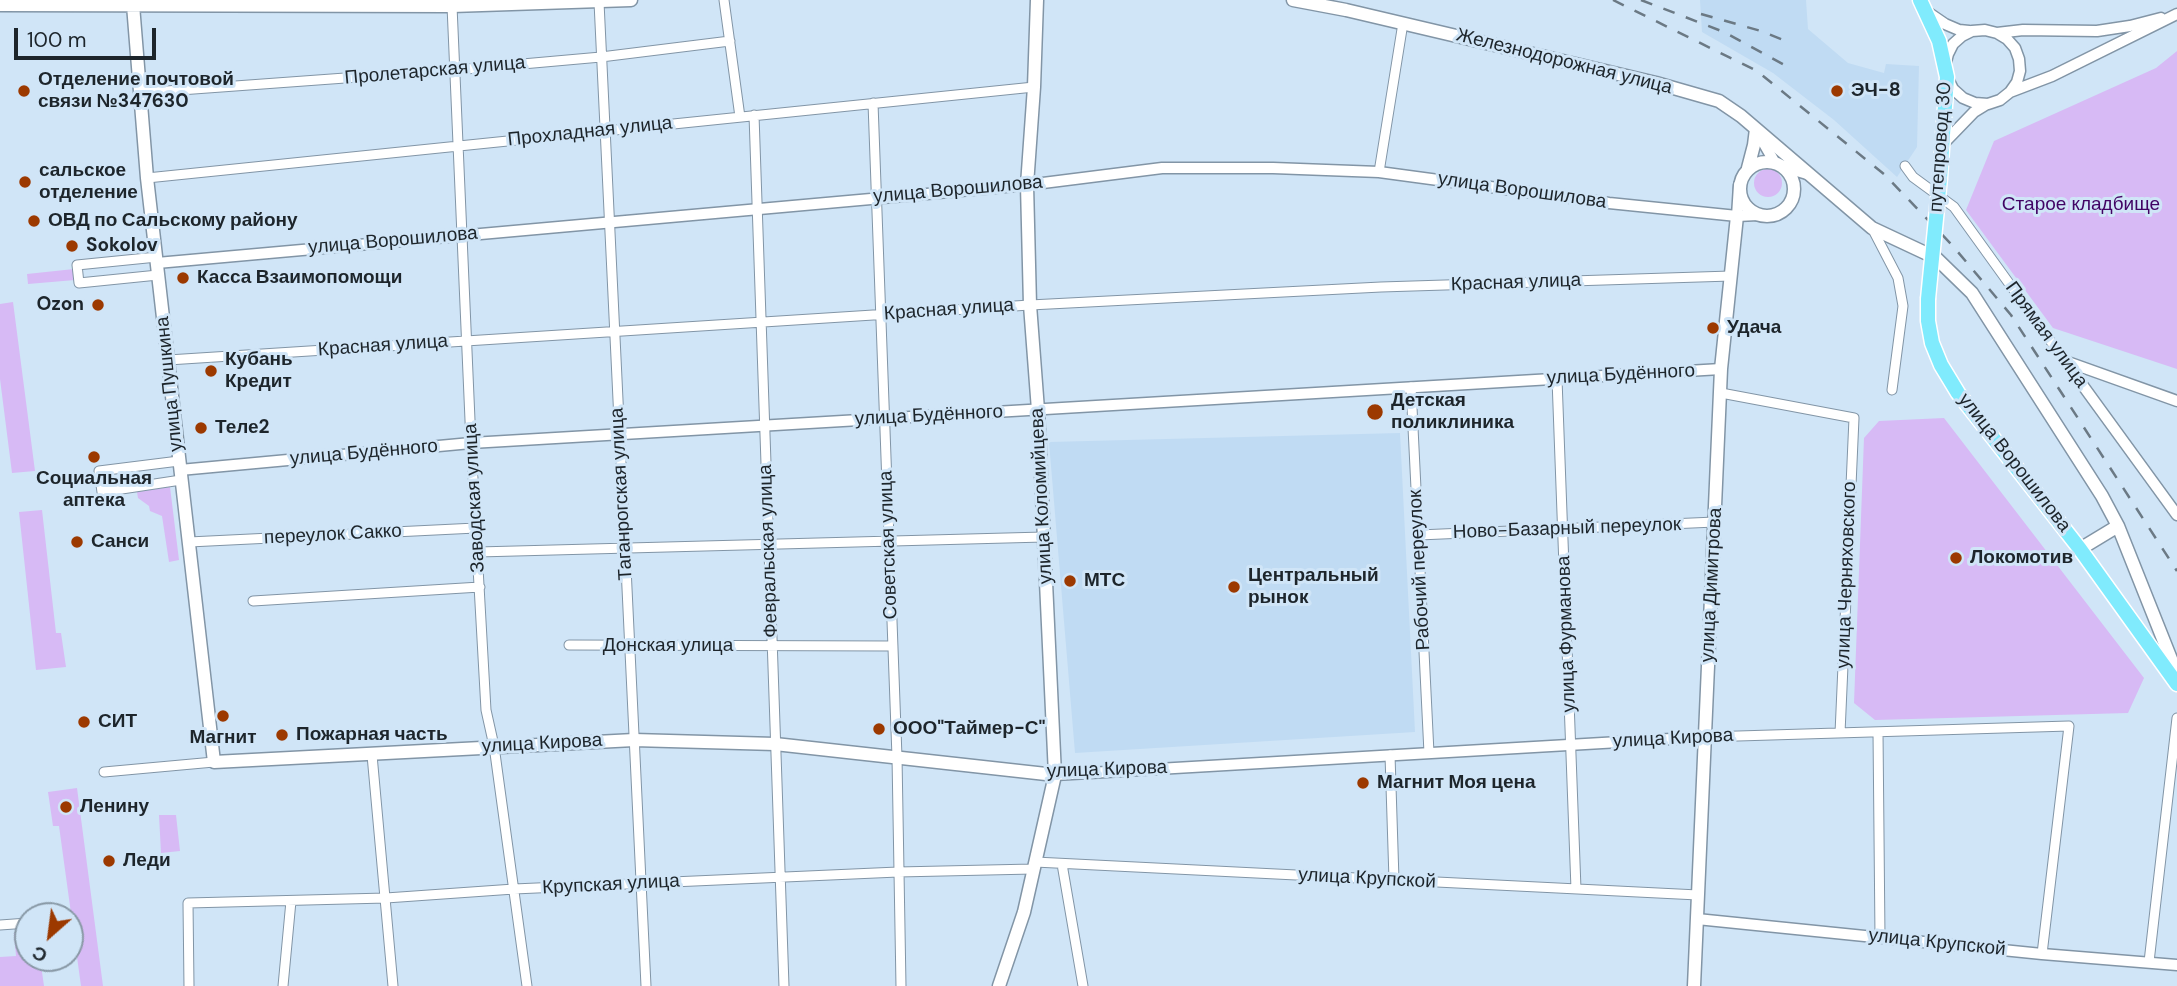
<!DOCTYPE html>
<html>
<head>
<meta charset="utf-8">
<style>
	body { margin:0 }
	#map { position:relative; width:2177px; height:986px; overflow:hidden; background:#d0e5f7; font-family:"DM Sans",sans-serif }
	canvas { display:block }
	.north { position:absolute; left:14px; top:902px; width:70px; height:70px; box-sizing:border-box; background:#d0e5f7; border:2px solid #8898a5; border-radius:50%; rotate:208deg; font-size:19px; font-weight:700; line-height:28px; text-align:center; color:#1d252b }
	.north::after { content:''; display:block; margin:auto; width:24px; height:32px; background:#9c3900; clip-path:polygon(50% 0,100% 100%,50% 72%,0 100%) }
	.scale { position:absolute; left:14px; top:28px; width:142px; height:32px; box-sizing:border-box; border:4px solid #1d252b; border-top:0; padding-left:9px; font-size:21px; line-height:24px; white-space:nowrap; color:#1d252b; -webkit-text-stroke:5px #d0e5f7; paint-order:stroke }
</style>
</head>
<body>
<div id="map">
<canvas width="2177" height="986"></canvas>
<div class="north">С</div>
<div class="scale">100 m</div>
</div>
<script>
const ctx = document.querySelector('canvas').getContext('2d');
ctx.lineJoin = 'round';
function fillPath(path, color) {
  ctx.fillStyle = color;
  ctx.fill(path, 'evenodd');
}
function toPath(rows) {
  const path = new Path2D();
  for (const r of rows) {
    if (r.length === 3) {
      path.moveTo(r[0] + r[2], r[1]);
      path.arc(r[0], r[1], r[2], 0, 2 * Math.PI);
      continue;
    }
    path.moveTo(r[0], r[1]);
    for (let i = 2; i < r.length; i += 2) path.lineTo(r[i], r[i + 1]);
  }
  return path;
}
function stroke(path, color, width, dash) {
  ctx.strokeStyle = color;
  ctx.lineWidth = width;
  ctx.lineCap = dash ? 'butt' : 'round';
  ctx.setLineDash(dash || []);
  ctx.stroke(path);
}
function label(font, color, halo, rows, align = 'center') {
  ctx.font = font + ' "DM Sans",sans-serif';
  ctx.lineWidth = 6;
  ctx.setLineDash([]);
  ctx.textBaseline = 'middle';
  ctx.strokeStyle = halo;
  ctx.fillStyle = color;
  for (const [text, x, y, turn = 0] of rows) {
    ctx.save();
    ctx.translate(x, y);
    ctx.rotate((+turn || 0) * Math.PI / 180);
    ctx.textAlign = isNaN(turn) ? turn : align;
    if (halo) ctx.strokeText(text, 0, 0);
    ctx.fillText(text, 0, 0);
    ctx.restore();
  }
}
const built = toPath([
	[1700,0,1806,0,1808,29,1848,63,1884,73,1886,64,1919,66,1917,147,1897,177,1834,120,1773,73,1702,32],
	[1400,433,1415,732,1075,753,1049,442]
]);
const green = toPath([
	[2177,51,2177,369,2053,328,1966,210,1994,141,2156,68],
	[1768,183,14],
	[74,269,75,280,28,284,27,274],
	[13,302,35,471,12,473,0,379,0,304],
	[1944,418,2144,678,2128,713,1875,720,1854,703,1864,438,1879,421],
	[170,487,179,560,169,562,162,516,150,511,149,506,138,498,137,492],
	[42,510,56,633,61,633,66,667,36,670,19,512],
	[77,788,103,986,81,986,59,826,53,826,48,792],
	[159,815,176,815,180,851,161,853],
	[28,932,28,958,40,958,44,986,0,986,0,957,16,956,14,933]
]);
const minor = toPath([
	[724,0,740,117],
	[599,2,646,986],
	[452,6,471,443,486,710,494,746,527,986],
	[139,93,455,70,601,57,730,41],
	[873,103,897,757,901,986],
	[754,115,784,986],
	[1905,166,1913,177,1954,207,2065,361],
	[1379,172,1403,23],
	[147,178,1034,87],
	[1872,228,1898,278,1903,306,1892,390],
	[157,257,77,265,79,283,158,275],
	[168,360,1030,305,1381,287,1731,276],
	[1557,379,1576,889],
	[1411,387,1429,753],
	[1721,393,1854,418,1840,733],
	[179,461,99,471,102,492,181,480],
	[1419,535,1715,522],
	[189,542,476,528],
	[478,552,1044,537],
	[253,601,480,587],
	[569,645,893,646],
	[1878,732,1880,937],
	[1705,737,2069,726,2042,954],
	[372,755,393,986],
	[1390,755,1394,880],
	[104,772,214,762],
	[1035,862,1698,895],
	[1062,864,1083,986],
	[0,925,28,923],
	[2149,962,2177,718],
	[189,986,188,903,386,898,514,889,898,872,1033,869],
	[283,986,291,901]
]);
const tertiary = toPath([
	[1926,11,1945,24,1959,30,1969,31],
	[1997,33,2023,30,2097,31,2130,26,2161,18],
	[1945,66,1948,54,1953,44,1962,36,1972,31,1985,30,1997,33,2007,39,2015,48,2019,59,2020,71,2017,82,2010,92,2000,100,1988,104,1975,103,1963,98,1953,89,1947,77],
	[2010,92,2052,76,2177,14],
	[1759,135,1775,163],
	[1943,144,1974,112,1987,104],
	[1784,167,1807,174],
	[1737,216,1739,185],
	[157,263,1027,185,1162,168,1273,168,1379,172,1609,203,1737,216,1758,215],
	[2065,361,2177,515],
	[2065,361,2177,401],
	[180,470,471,443,1721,369],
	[1055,775,1705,737],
	[1697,919,2042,954,2177,965]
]);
const secondary = toPath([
	[1293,0,1346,10,1656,83,1719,101,1741,116,1872,228,1936,258,1972,293,2102,496,2118,526,2177,674],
	[0,5,452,6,631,0],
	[133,5,147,178,214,762,634,740,775,744,1055,775],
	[1767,189,27],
	[1748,168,1754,145,1756,129],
	[2080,549,2118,526],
	[999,986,1024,912,1055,775,1038,410,1030,305,1027,185,1034,87,1037,0],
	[1694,986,1721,369,1737,216]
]);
const primary = toPath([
	[1920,0,1939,41,1947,77,1940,178],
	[1928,299,1928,321,1932,343,1941,365,1958,393,2080,549,2177,684]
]);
const rail = toPath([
	[1613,0,1757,71,1885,175,1952,245,2011,315,2177,571],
	[1641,0,1724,32,1790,68],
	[1701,14,1761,31,1791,43]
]);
const primaryBridge = toPath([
	[1928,299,1940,178]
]);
const markers = [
	[24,91,7,"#9c3900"],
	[1837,91,7,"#9c3900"],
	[25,182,7,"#9c3900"],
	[34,221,7,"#9c3900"],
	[72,246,7,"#9c3900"],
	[183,278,7,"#9c3900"],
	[98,305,7,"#9c3900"],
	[1713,328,7,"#9c3900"],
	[211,371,7,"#9c3900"],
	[1375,412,9,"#9c3900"],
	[201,428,7,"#9c3900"],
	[94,457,7,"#9c3900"],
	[77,542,7,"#9c3900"],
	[1956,558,7,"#9c3900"],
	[1070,581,7,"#9c3900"],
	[1234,587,7,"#9c3900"],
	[223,716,7,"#9c3900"],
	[84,722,7,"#9c3900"],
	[879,729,7,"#9c3900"],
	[282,735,7,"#9c3900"],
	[1363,783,7,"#9c3900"],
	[66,807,7,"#9c3900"],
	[109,861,7,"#9c3900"]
];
const streetNames = [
	["Железнодорожная улица",1564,62,14],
	["Пролетарская улица",435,71,-5],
	["Прохладная улица",590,132,-6],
	["путепровод 30",1941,147,-86],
	["улица Ворошилова",958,190,-5],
	["улица Ворошилова",1522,191,8],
	["улица Ворошилова",393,241,-5],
	["Красная улица",1516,283,-2],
	["Красная улица",949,310,-4],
	["Прямая улица",2046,335,54],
	["Красная улица",383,346,-4],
	["улица Будённого",1621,375,-3],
	["улица Пушкина",170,384,-96],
	["улица Будённого",929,416,-3],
	["улица Будённого",364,453,-5],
	["улица Ворошилова",2014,463,52],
	["Таганрогская улица",622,494,-93],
	["улица Коломийцева",1042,496,-93],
	["Заводская улица",475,498,-93],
	["Ново-Базарный переулок",1567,529,-2],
	["переулок Сакко",333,535,-3],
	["Советская улица",889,545,-92],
	["Февральская улица",769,551,-92],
	["Рабочий переулок",1420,570,-93],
	["улица Черняховского",1847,575,-88],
	["улица Димитрова",1712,585,-87],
	["улица Фурманова",1567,634,-92],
	["Донская улица",668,646],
	["улица Кирова",1673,739,-3],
	["улица Кирова",542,744,-3],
	["улица Кирова",1107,770,-2],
	["улица Крупской",1367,879,3],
	["Крупская улица",611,885,-3],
	["улица Крупской",1937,943,6]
];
const poiNames = [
	["Отделение почтовой",38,80],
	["связи №347630",38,102],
	["ЭЧ-8",1851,91],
	["сальское",39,171],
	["отделение",39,193],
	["ОВД по Сальскому району",48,221],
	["Sokolov",86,246],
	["Касса Взаимопомощи",197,278],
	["Ozon",84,305,"right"],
	["Удача",1727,328],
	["Кубань",225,360],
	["Кредит",225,382],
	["Детская",1391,401],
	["поликлиника",1391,423],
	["Теле2",215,428],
	["Социальная",94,479,"center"],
	["аптека",94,501,"center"],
	["Санси",91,542],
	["Локомотив",1970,558],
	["Центральный",1248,576],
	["рынок",1248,598],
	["МТС",1084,581],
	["СИТ",98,722],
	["ООО\"Таймер-С\"",893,729],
	["Пожарная часть",296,735],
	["Магнит",223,738,"center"],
	["Магнит Моя цена",1377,783],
	["Ленину",80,807],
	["Леди",123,861]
];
const parkNames = [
	["Старое кладбище",2081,205]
];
fillPath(built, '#c0dbf3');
fillPath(green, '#d7baf5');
stroke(minor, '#8295a6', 11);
stroke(tertiary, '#8295a6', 13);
stroke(secondary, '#8295a6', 15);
stroke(primary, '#fff', 17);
stroke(minor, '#fff', 9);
stroke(tertiary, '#fff', 10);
stroke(secondary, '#fff', 12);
stroke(primary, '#80ebfd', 14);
stroke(rail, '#6b7984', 2.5, [12, 12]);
stroke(primaryBridge, '#fff', 17, []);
stroke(primaryBridge, '#80ebfd', 14);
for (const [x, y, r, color] of markers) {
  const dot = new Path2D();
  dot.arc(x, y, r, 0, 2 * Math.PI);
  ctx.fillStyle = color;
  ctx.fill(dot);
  stroke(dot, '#d0e5f7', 2.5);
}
label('19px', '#1d252b', '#d0e5f7', streetNames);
label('bold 19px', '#1d252b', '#d0e5f7', poiNames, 'left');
label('19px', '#410464', '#d0e5f7', parkNames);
</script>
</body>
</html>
